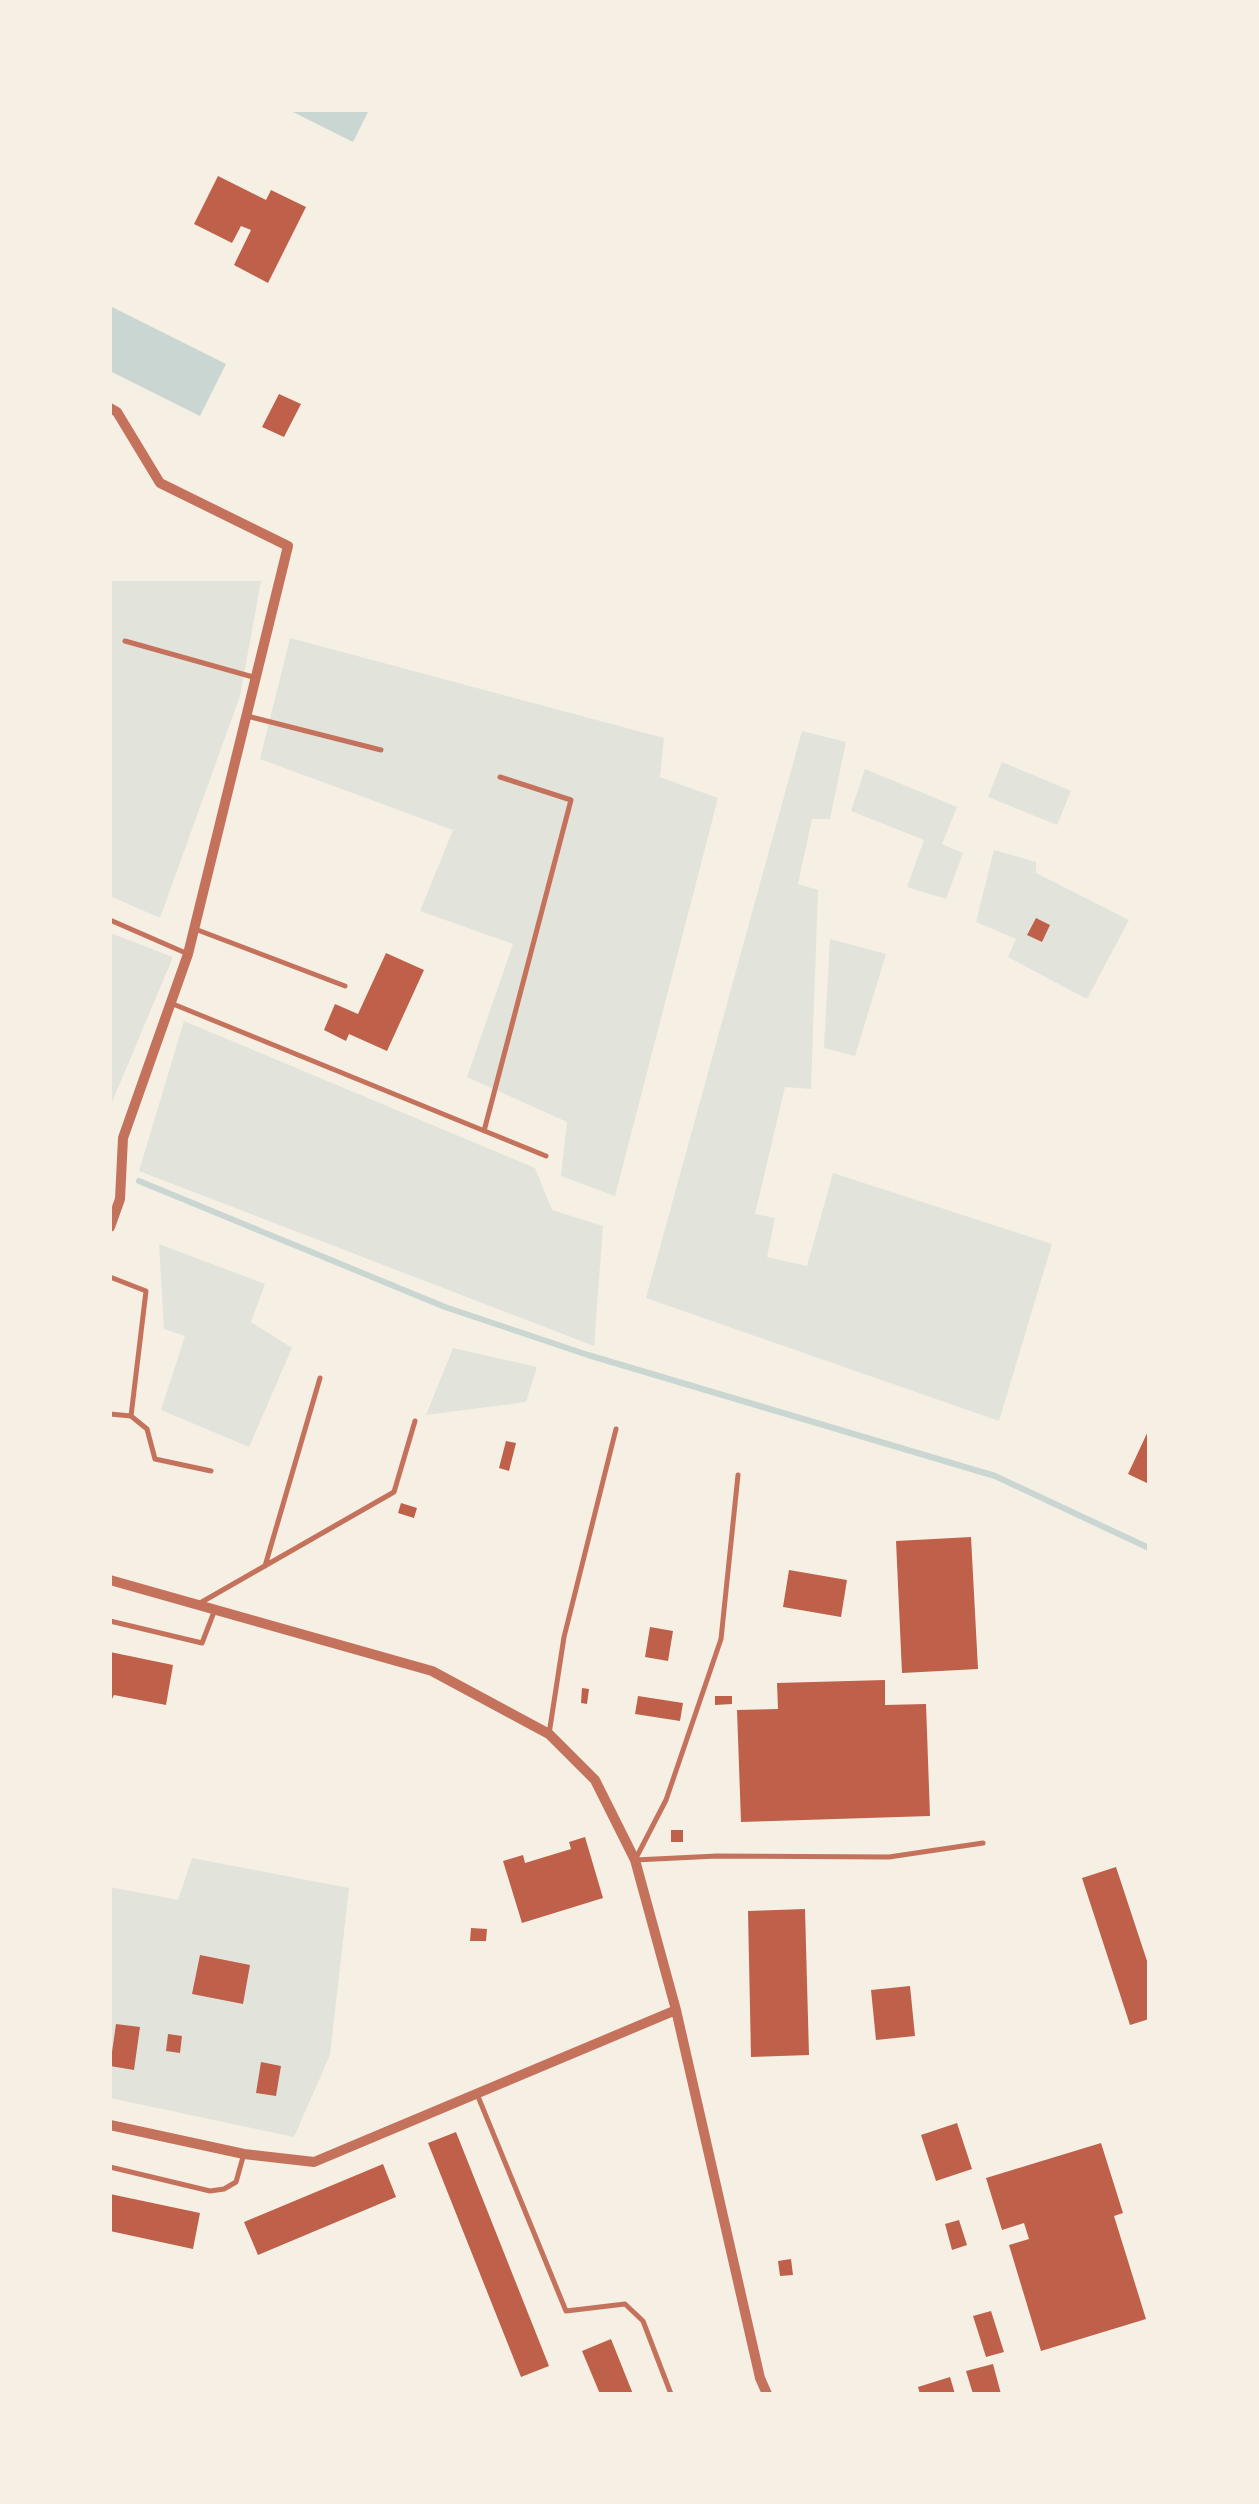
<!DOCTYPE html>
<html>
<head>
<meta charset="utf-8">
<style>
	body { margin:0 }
	#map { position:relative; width:1259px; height:2504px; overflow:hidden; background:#f6efe4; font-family:Ubuntu,sans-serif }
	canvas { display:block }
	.frame { position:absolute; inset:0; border:112px solid #f6efe4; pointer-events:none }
</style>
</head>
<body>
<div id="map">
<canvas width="1259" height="2504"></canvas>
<div class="frame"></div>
</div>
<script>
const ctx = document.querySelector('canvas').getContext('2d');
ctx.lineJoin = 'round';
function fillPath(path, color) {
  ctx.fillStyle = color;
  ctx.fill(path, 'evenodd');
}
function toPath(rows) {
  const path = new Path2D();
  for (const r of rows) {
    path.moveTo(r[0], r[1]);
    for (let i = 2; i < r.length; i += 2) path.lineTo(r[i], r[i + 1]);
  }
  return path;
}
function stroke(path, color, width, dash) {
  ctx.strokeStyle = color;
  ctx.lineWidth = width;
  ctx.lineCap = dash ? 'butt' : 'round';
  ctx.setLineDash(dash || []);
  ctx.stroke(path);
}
const green = toPath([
	[110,581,261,581,240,696,160,918,110,896],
	[290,638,664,738,660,777,718,798,615,1196,561,1176,567,1122,467,1077,513,944,420,911,453,830,260,759],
	[802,731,846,742,830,819,812,819,798,884,818,890,811,1089,785,1087,755,1214,775,1218,767,1257,807,1266,833,1173,1052,1244,999,1421,646,1298],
	[1002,762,1071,791,1057,825,988,797],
	[865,769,957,807,942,844,963,853,946,899,907,887,924,840,851,811],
	[994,850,1036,862,1036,873,1129,920,1087,999,1008,957,1016,939,976,922],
	[110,933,173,957,110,1107],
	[830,939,886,954,855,1056,824,1048],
	[184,1021,535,1168,552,1210,603,1226,594,1346,139,1171],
	[159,1244,265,1284,251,1322,292,1348,249,1447,161,1410,185,1336,164,1329],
	[453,1348,537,1367,526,1402,426,1415],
	[192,1858,349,1888,330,2055,294,2137,110,2098,110,1887,178,1900]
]);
const water = toPath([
	[289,110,369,110,353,142],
	[110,306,226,364,200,416,110,371]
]);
const stream = toPath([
	[139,1181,445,1307,588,1355,995,1476,1149,1548]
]);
const building = toPath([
	[218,176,266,200,271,190,306,207,268,283,234,265,251,230,241,226,232,243,194,224],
	[279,394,301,404,284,437,262,427],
	[1036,918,1050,925,1042,942,1027,935],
	[386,953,424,970,387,1051,349,1034,346,1041,324,1030,335,1004,358,1014],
	[1149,1429,1149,1484,1128,1474],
	[506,1441,516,1443,509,1471,499,1468],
	[401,1503,417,1508,414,1518,398,1513],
	[971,1537,978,1669,902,1673,896,1541],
	[789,1570,847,1580,841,1617,783,1607],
	[650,1627,673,1631,668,1661,645,1657],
	[110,1652,173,1665,166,1705,114,1695,110,1703],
	[885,1680,885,1705,926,1704,930,1816,741,1822,737,1710,778,1709,777,1683],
	[582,1688,589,1689,587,1704,581,1703],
	[638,1696,683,1703,680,1721,635,1714],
	[715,1696,732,1696,732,1704,715,1705],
	[671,1830,683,1830,683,1842,671,1842],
	[585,1837,603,1898,522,1923,503,1861,523,1855,525,1863,571,1849,569,1842],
	[1116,1867,1149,1967,1149,2019,1130,2025,1082,1878],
	[805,1909,809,2055,751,2057,748,1911],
	[471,1928,487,1929,486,1941,470,1941],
	[200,1955,250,1965,243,2004,192,1994],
	[910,1986,915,2036,876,2040,871,1990],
	[116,2024,140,2027,134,2070,110,2066],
	[168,2034,182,2036,180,2053,166,2051],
	[261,2062,281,2066,276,2096,256,2093],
	[957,2123,972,2169,936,2181,921,2135],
	[456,2132,549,2366,521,2377,428,2143],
	[1101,2143,1123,2213,1114,2216,1146,2319,1041,2351,1009,2245,1029,2239,1024,2223,1002,2230,986,2178],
	[383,2164,396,2197,258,2255,244,2222],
	[110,2194,200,2213,193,2249,110,2231],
	[959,2220,967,2245,952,2250,945,2224],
	[791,2259,793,2275,780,2276,778,2261],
	[991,2311,1004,2352,986,2357,973,2316],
	[611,2339,633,2394,600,2394,582,2351],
	[993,2364,1001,2394,973,2394,966,2371],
	[950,2377,955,2394,920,2394,918,2387]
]);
const service = toPath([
	[125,641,253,677],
	[247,716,381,750],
	[110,920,188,954],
	[195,929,345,986],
	[173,1004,546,1156],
	[484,1131,571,800,500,777],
	[110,1277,146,1291,131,1416,110,1414],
	[131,1416,147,1429,155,1459,211,1471],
	[738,1475,721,1639,666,1800,635,1860,717,1856,889,1857,983,1843],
	[265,1566,320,1378],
	[200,1603,394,1492,415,1421],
	[110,1621,202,1643,214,1612],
	[549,1734,564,1637,616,1429],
	[477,2094,566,2311,625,2304,643,2321,671,2394],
	[110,2167,210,2191,224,2189,236,2182,243,2157]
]);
const minor = toPath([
	[110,408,117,412,160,483,288,546,188,954,123,1138,120,1199,110,1227],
	[110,1580,432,1671,549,1734,595,1780,635,1860,676,2010,760,2378,767,2394],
	[110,2125,244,2154,314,2162,676,2010]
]);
fillPath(green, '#e2e4dc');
fillPath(water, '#c9d6d2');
stroke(stream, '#c9d6d2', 6);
fillPath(building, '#bf614a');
stroke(service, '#c5725c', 5);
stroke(minor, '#c5725c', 10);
</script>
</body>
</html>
